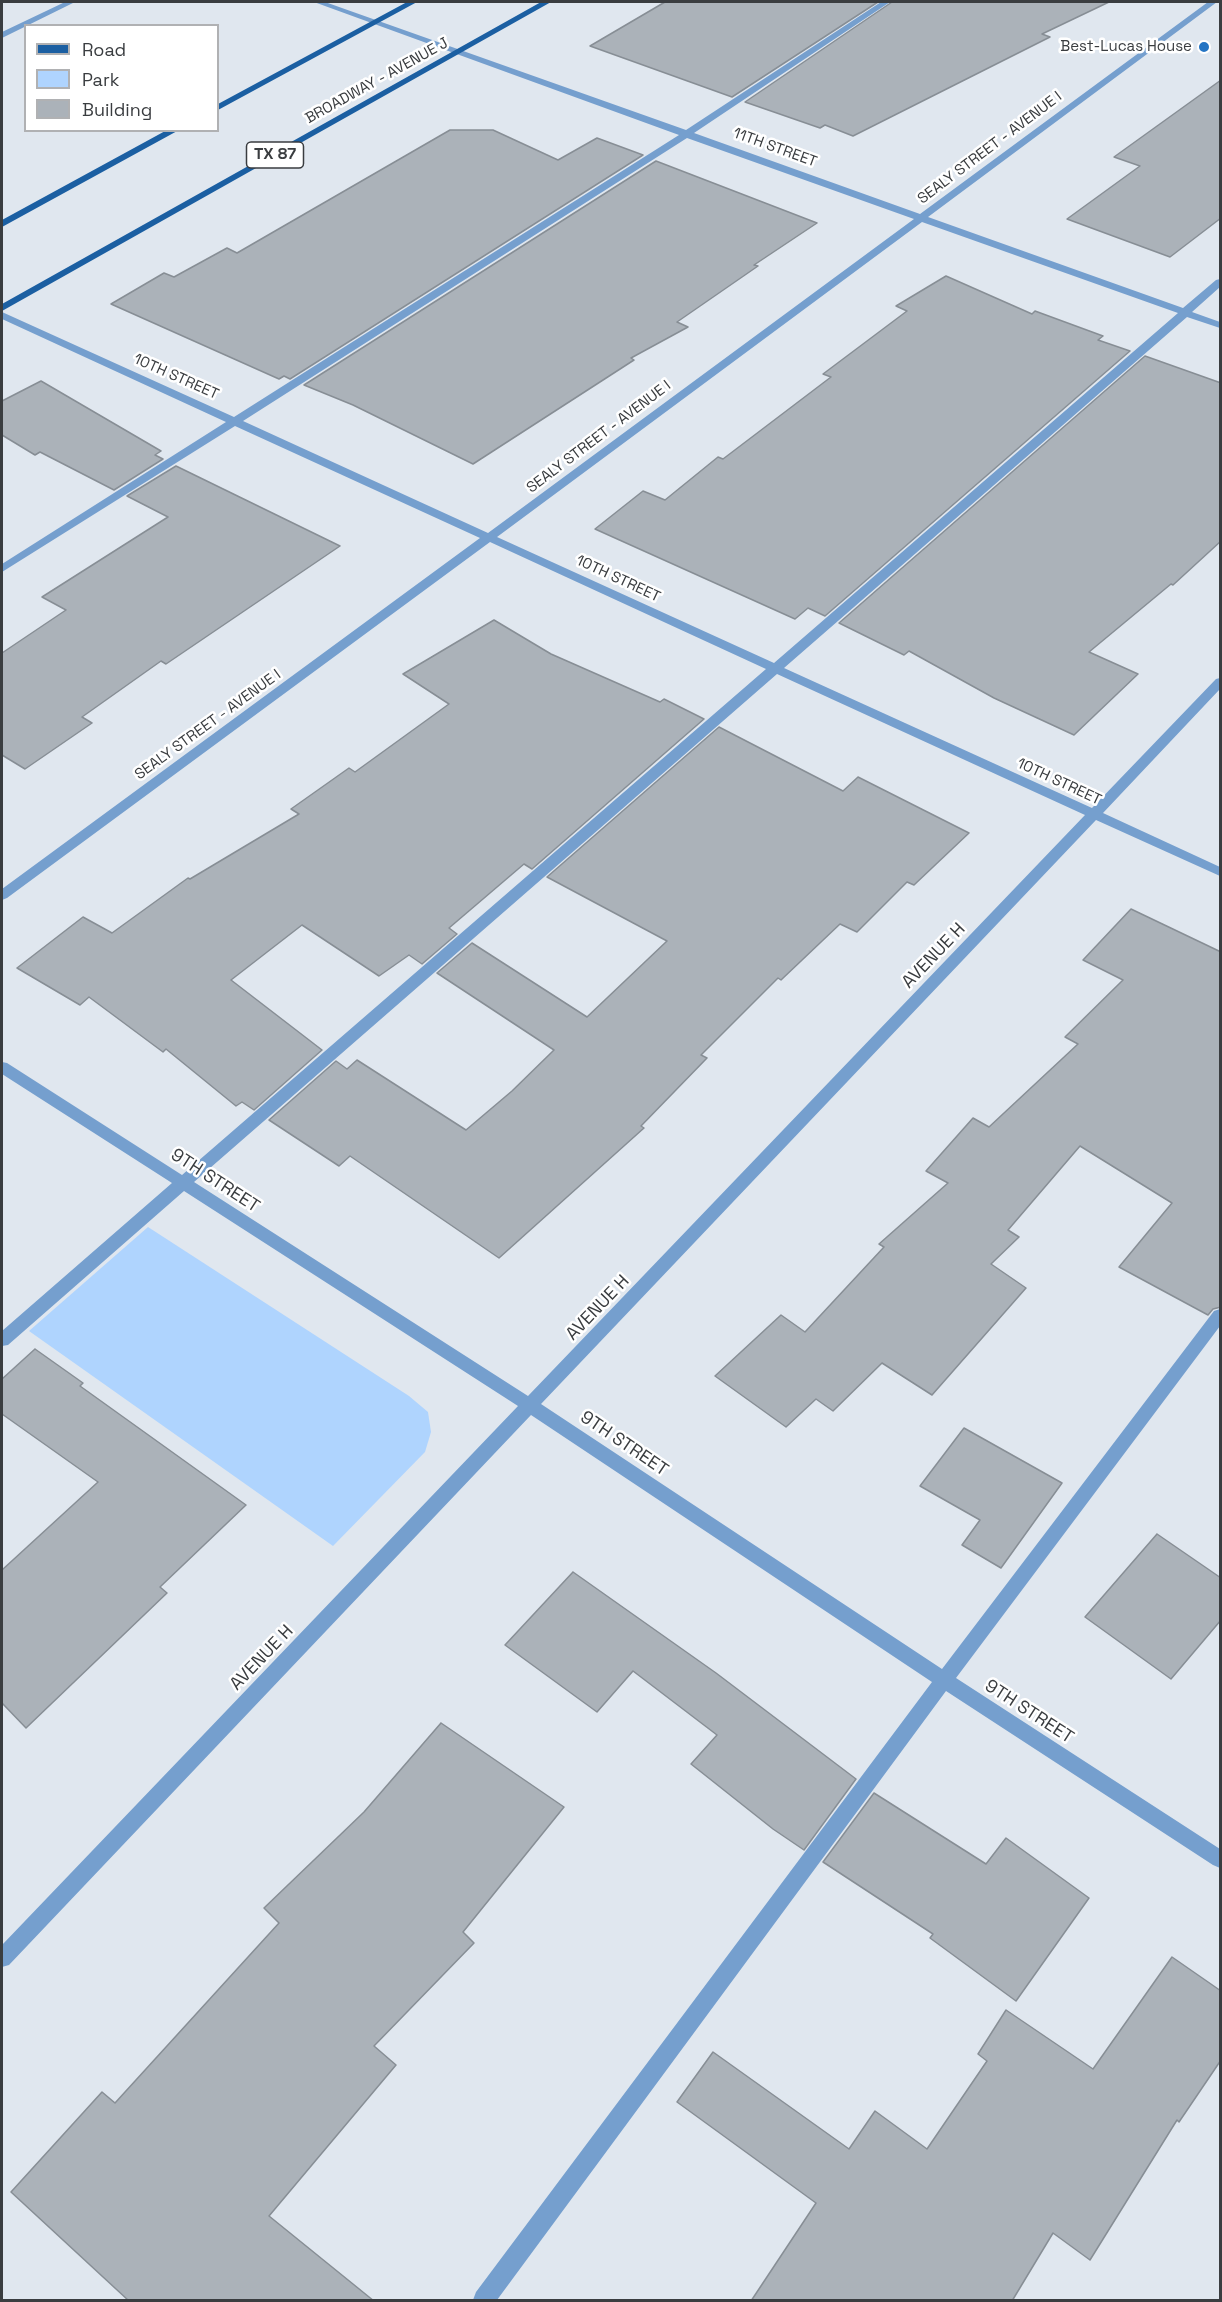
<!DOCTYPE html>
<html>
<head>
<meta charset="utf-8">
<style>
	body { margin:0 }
	#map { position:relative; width:1222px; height:2302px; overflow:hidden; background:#e0e7ef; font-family:"Space Grotesk",sans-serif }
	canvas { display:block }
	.frame { position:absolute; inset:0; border:3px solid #3a3d40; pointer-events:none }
	.legend { position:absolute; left:24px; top:24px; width:195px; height:108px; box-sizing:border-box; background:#fff; border:2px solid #b0b1b3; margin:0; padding:8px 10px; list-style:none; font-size:18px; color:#3a3d40 }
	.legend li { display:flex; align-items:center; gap:12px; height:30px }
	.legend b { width:30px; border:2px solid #b0b1b3 }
</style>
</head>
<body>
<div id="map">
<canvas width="1222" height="2302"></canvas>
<div class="frame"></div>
<ul class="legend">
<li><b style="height:8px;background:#1b5fa2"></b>Road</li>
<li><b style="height:16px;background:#afd4fe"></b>Park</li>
<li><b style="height:16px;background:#abb2b9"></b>Building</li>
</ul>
</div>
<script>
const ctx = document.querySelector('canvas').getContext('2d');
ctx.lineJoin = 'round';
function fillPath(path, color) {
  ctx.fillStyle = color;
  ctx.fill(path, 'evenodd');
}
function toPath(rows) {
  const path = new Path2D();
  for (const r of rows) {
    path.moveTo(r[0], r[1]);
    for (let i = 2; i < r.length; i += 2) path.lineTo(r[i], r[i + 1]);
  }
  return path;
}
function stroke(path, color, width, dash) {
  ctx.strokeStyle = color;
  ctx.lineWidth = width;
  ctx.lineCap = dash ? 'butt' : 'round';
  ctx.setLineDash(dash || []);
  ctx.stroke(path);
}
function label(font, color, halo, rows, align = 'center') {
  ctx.font = font + ' "Space Grotesk",sans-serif';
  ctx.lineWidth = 5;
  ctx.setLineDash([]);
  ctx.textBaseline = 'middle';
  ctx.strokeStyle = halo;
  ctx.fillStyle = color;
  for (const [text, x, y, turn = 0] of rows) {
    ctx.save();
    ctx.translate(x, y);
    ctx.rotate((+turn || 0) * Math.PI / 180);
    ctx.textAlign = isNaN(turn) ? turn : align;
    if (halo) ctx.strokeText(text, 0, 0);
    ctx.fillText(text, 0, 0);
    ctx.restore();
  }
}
const green = toPath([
	[148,1227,409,1396,428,1412,431,1432,425,1452,333,1546,29,1331]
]);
const building = toPath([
	[665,2,878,2,732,97,590,46,665,2],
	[892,2,1109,2,1042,34,1050,37,853,136,825,125,820,128,745,102,892,2],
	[1221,80,1221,218,1170,257,1067,219,1140,166,1114,157,1221,80],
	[450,130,493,130,558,160,597,138,643,155,290,379,284,376,279,379,111,304,164,273,174,277,227,248,237,253,450,130],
	[656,161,817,223,754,265,758,266,677,322,688,327,631,358,634,360,473,464,353,405,304,385,656,161],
	[946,276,1032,314,1035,311,1103,336,1098,340,1130,351,825,616,808,608,795,619,595,529,643,491,665,500,718,457,723,459,831,377,823,374,907,311,896,306,946,276],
	[1145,356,1221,383,1221,541,1173,585,1171,584,1089,652,1138,674,1074,735,994,698,909,651,904,655,839,623,1145,356],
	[41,381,161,451,155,455,163,459,114,490,40,452,35,455,2,435,2,401,41,381],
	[176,466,340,546,166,664,161,661,82,717,92,723,25,769,2,755,2,653,66,610,42,597,168,517,127,496,176,466],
	[494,620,551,654,660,702,664,699,704,719,532,869,524,864,449,928,457,934,422,964,409,955,379,976,302,925,231,980,322,1050,254,1110,242,1102,236,1106,166,1049,163,1052,89,997,80,1005,17,968,83,917,112,933,188,878,190,879,299,814,291,809,349,768,355,772,449,704,403,674,494,620],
	[719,727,843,791,858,777,969,833,914,885,907,882,857,932,840,924,781,980,778,978,701,1055,707,1058,641,1126,644,1128,499,1258,350,1156,339,1166,269,1120,336,1061,347,1069,357,1060,466,1130,512,1091,554,1050,437,973,472,943,587,1017,667,941,547,877,719,727],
	[1131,909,1221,952,1221,1307,1213,1309,1208,1315,1119,1267,1172,1203,1080,1146,1008,1230,1019,1237,991,1264,1026,1288,932,1395,882,1363,833,1411,816,1399,786,1427,715,1376,781,1315,805,1332,884,1247,879,1244,948,1183,926,1171,973,1118,989,1127,1078,1044,1065,1037,1123,980,1083,960,1131,909],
	[35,1349,83,1383,80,1386,246,1505,160,1587,167,1593,26,1728,2,1703,2,1570,98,1482,2,1414,2,1379,35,1349],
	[964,1428,1062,1483,1001,1568,962,1545,980,1520,920,1486,964,1428],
	[1157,1534,1221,1578,1221,1620,1171,1679,1085,1617,1157,1534],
	[573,1572,716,1673,856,1779,804,1850,773,1829,691,1764,717,1735,633,1671,597,1712,505,1645,573,1572],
	[441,1723,564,1807,463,1932,474,1943,374,2046,396,2065,269,2216,374,2301,129,2301,11,2192,102,2092,115,2103,279,1923,264,1908,364,1812,441,1723],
	[874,1793,986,1864,1006,1838,1089,1898,1016,2001,930,1938,933,1934,823,1862,874,1793],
	[1172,1957,1221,1991,1221,2060,1179,2122,1177,2120,1090,2260,1053,2233,1012,2301,751,2301,816,2203,677,2102,713,2052,849,2149,875,2111,927,2149,987,2061,978,2054,1006,2010,1093,2069,1172,1957]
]);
const minor = toPath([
	[65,2,75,2,2,38,2,32,65,2],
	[314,2,325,2,686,130,881,2,890,2,694,133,920,214,1208,2,1217,2,928,217,1183,308,1216,280,1220,279,1220,287,1192,312,1220,322,1220,328,1187,317,784,668,1092,808,1216,679,1220,678,1220,689,1103,813,1220,867,1220,876,1096,820,541,1404,942,1669,1214,1311,1220,1309,1220,1326,956,1678,1220,1849,1220,1868,1213,1865,946,1691,497,2300,473,2300,476,2292,932,1682,531,1415,9,1965,2,1967,2,1945,518,1406,184,1191,8,1345,2,1346,2,1331,172,1183,2,1074,2,1062,7,1063,182,1175,766,669,490,542,7,898,2,900,2,889,480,538,235,426,2,572,2,564,226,422,2,319,2,312,234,417,679,135,314,2],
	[687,138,914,219,488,533,243,421,687,138],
	[922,222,1178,313,774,663,497,537,922,222],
	[777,674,1085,815,528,1396,194,1182,777,674]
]);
const major = toPath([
	[407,2,417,2,218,110,218,104,407,2],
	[541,2,551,2,2,311,2,304,541,2],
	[167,130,179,130,2,227,2,220,167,130]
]);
const markers = [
	[1204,47,6,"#2474c3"]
];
const farPoinames = [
	["Best-Lucas House",1192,47]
];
const farStreetnames = [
	["BROADWAY - AVENUE J",377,81,-29],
	["11TH STREET",775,148,20],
	["SEALY STREET - AVENUE I",990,148,-37],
	["10TH STREET",176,377,24],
	["SEALY STREET - AVENUE I",599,437,-37],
	["10TH STREET",618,579,25],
	["SEALY STREET - AVENUE I",208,725,-36],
	["10TH STREET",1059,782,25]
];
const shields = [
	[275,155,57]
];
const shieldNames = [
	["TX 87",275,155]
];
const streetNames = [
	["AVENUE H",934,956,-46],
	["9TH STREET",215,1181,33],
	["AVENUE H",598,1308,-46],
	["9TH STREET",624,1444,34],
	["AVENUE H",262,1658,-46],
	["9TH STREET",1029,1712,33]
];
fillPath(green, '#afd4fe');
fillPath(building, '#abb2b9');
stroke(building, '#878e95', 1.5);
fillPath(minor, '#759fce');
fillPath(major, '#1b5fa2');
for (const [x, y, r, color] of markers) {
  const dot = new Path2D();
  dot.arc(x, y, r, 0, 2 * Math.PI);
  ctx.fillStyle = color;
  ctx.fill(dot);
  stroke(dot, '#fff', 2);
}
label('15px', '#3a3d40', '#fff', farPoinames, 'right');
label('15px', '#3a3d40', '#fff', farStreetnames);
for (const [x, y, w] of shields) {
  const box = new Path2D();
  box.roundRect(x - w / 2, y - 13, w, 26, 4.5);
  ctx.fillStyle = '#fff';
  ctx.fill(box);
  stroke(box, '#3a3d40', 1.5);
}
label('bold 16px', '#3a3d40', null, shieldNames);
label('18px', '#3a3d40', '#fff', streetNames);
</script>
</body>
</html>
